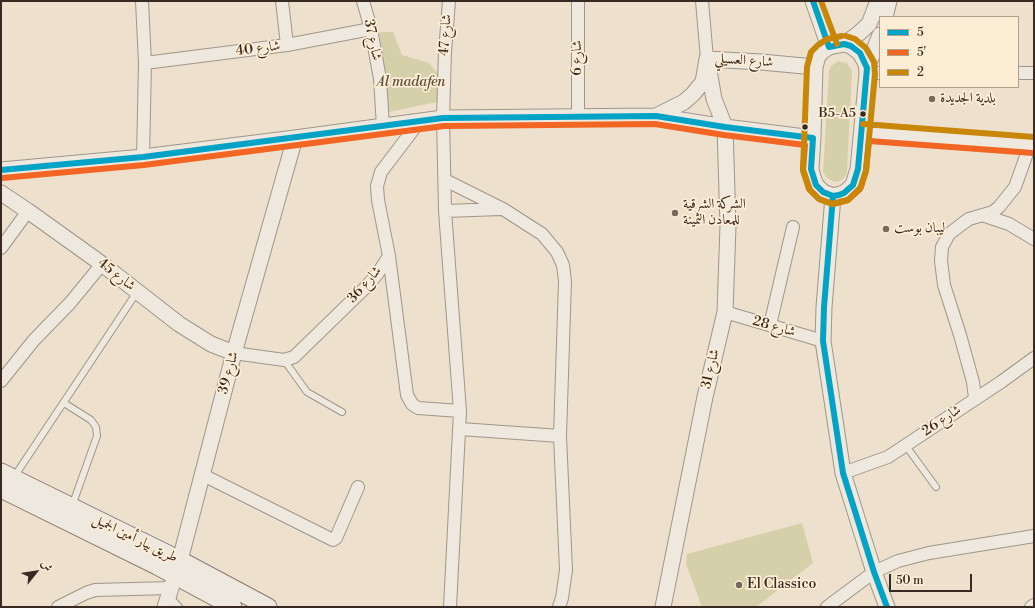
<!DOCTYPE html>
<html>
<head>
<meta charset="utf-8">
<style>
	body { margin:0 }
	#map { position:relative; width:1035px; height:608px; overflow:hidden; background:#ede0cc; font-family:"Libre Bodoni",Amiri,serif }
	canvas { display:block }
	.frame { position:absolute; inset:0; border:2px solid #392923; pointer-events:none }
	.legend { position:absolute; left:879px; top:16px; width:140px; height:72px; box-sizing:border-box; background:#fcedd5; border:1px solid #ae9f8e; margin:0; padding:5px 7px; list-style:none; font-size:12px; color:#392923 }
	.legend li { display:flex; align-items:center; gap:8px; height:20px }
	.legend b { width:20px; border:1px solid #ae9f8e }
	.north { position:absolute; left:16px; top:552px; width:40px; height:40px; -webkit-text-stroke:3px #fcedd5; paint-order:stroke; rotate:60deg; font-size:11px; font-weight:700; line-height:16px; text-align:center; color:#392923 }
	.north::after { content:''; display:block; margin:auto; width:14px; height:18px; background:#392923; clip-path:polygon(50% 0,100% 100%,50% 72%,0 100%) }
	.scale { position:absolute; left:889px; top:574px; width:83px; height:18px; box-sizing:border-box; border:2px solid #392923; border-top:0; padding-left:5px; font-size:12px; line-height:14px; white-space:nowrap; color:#392923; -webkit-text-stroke:3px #fcedd5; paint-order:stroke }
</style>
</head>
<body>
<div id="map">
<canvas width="1035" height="608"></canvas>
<div class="frame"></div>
<ul class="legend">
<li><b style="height:5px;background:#03a3c5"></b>5</li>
<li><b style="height:5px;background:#f26522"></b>5'</li>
<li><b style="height:5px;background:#c88709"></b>2</li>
</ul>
<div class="north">ش</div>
<div class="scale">50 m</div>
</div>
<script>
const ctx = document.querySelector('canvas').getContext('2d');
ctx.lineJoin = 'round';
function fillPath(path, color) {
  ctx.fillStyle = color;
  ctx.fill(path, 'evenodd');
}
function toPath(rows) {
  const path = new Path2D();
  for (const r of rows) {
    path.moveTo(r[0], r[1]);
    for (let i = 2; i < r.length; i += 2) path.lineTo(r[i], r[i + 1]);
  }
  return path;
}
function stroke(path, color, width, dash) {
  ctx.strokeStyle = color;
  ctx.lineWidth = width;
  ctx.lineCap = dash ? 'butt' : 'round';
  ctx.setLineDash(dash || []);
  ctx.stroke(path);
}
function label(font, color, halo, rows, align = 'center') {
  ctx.font = font + ' "Libre Bodoni",Amiri,serif';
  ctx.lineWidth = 3.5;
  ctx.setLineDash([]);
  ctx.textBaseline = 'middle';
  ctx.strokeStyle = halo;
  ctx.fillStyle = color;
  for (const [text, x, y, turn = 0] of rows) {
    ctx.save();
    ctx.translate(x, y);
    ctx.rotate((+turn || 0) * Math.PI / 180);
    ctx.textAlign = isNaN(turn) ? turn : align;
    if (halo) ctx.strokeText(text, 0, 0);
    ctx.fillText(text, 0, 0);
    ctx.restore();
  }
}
const green = toPath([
	[379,32,393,32,402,55,429,63,439,75,442,92,437,102,389,112],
	[838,61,847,63,852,71,847,172,845,177,840,181,834,182,826,177,823,172,829,71,831,66],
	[802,523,813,563,756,607,702,607,686,564,687,554]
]);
const service = toPath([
	[284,360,307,392,342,412],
	[64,403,91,420,96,427,97,436,72,506],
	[906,446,936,487],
	[14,477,137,292],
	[170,597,179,607]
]);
const minor = toPath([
	[142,1,145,63,143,157],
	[282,1,287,45],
	[363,1,371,29,380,79,383,126],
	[449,1,445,52,443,118,445,211,460,411,450,607],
	[702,1,707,59],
	[145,63,287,45,371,29],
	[867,73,880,73],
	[1018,73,1034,73],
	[578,116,578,1],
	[419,122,381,172,377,186,378,200,389,256,407,395,412,404,418,408,460,411],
	[445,180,503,209,542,234,557,252,563,265,565,281,560,436,566,570,562,598,559,607],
	[445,211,501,209],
	[982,215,1009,224,1034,239],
	[1,248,28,211],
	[725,312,823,341],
	[770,325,793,227],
	[234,353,284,360,294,357,367,286,378,273,389,256],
	[1,381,34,340,70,303,102,264],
	[975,398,973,382,960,335,944,285,941,261,942,247,949,234,962,224,969,219,993,212,999,207,1015,187,1030,145],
	[460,429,560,436],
	[843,473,888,457,1001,382,1034,358],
	[203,475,333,540,336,538,358,487],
	[58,607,86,593,95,590,171,588],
	[827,607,874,572,898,561,929,553,1034,536],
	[1031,607,1034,605]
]);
const tertiary = toPath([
	[813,1,829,47],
	[885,17,889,1],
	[844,44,851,46,860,53,866,64,867,73,858,169,853,185,844,193,833,196,823,192,816,185,813,177,811,169,813,138,815,67,818,56,823,51,829,47,844,44],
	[844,44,857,35,869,24,878,1],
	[867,68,880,35],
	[656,116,684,102,693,94,703,82,707,59,761,62,815,67],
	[862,132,1034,145],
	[1,170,143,157,295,138,443,118,656,116,725,127,813,138],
	[1,193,28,211,102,264,179,324,211,344,234,353],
	[833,196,824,307,823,341,843,473,874,572,887,607],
	[165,607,180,560,234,353,295,138],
	[663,607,705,397,725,312,728,226,725,127,714,99,707,59]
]);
const secondary = toPath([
	[1,472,180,560,268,607],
	[1,489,157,566,233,607]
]);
const bus1 = toPath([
	[1,170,143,157,443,118,656,116,725,127,813,138,811,169,816,185,823,192,833,196,839,195,844,193,853,185,858,169,867,68,860,53,851,46,844,44,829,47,813,1],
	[833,196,824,307,823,341,843,473,874,572,887,607]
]);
const bus2 = toPath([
	[2,178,144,165,444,126,655,124,724,135,805,145,803,170,809,189,819,199,833,204,848,200,860,189,866,171,869,141,1033,153]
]);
const bus3 = toPath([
	[821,1,837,44],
	[842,36,827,39,818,45,811,52,807,67,803,170,810,190,819,199,832,204,848,200,861,187,866,170,875,74,874,62,866,48,855,39,846,36],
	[863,124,1034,137]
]);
const markers = [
	[932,99,4,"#78695e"],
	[863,114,3.5,"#392923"],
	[805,127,3.5,"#392923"],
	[675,213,4,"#78695e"],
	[886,229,4,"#78695e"],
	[739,585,4,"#78695e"]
];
const busNames = [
	["B5-A5",856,114]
];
const streetNames = [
	["شارع 47",446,35,-86],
	["شارع 37",372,40,78],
	["شارع 40",258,49,-7],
	["شارع 6",578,58,-90],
	["شارع العسيلي",744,61,4],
	["شارع 45",116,275,38],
	["شارع 36",365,285,-49],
	["شارع 28",774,327,16],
	["شارع 31",711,369,-77],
	["شارع 39",229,373,-75],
	["شارع 26",942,421,-34],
	["طريق بيار أمين الجميل",135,539,26]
];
const parkNames = [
	["Al madafen",411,83]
];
const poiNames = [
	["بلدية الجديدة",940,99],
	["الشركة الشرقية",683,205],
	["للمعادن الثمينة",683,221],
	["ليبان بوست",894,229],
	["El Classico",747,585]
];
fillPath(green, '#d5d0aa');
stroke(service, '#9f968a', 8);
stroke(minor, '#9f968a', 14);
stroke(tertiary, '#9f968a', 17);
stroke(secondary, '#867d73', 19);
stroke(service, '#efe8df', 6);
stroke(minor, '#efe8df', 12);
stroke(tertiary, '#efe8df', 15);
stroke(secondary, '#efe8df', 17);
stroke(bus1, '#03a3c5', 6);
stroke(bus2, '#f26522', 6);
stroke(bus3, '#c88709', 6);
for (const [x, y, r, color] of markers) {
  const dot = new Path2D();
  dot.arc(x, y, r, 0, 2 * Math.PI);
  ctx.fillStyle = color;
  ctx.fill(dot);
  stroke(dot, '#fcedd5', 1.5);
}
label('13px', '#392923', '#fcedd5', busNames, 'right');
label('14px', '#392923', '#fcedd5', streetNames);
label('italic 14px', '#5b503e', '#fcedd5', parkNames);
label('14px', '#392923', '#fcedd5', poiNames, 'left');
</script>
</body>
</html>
